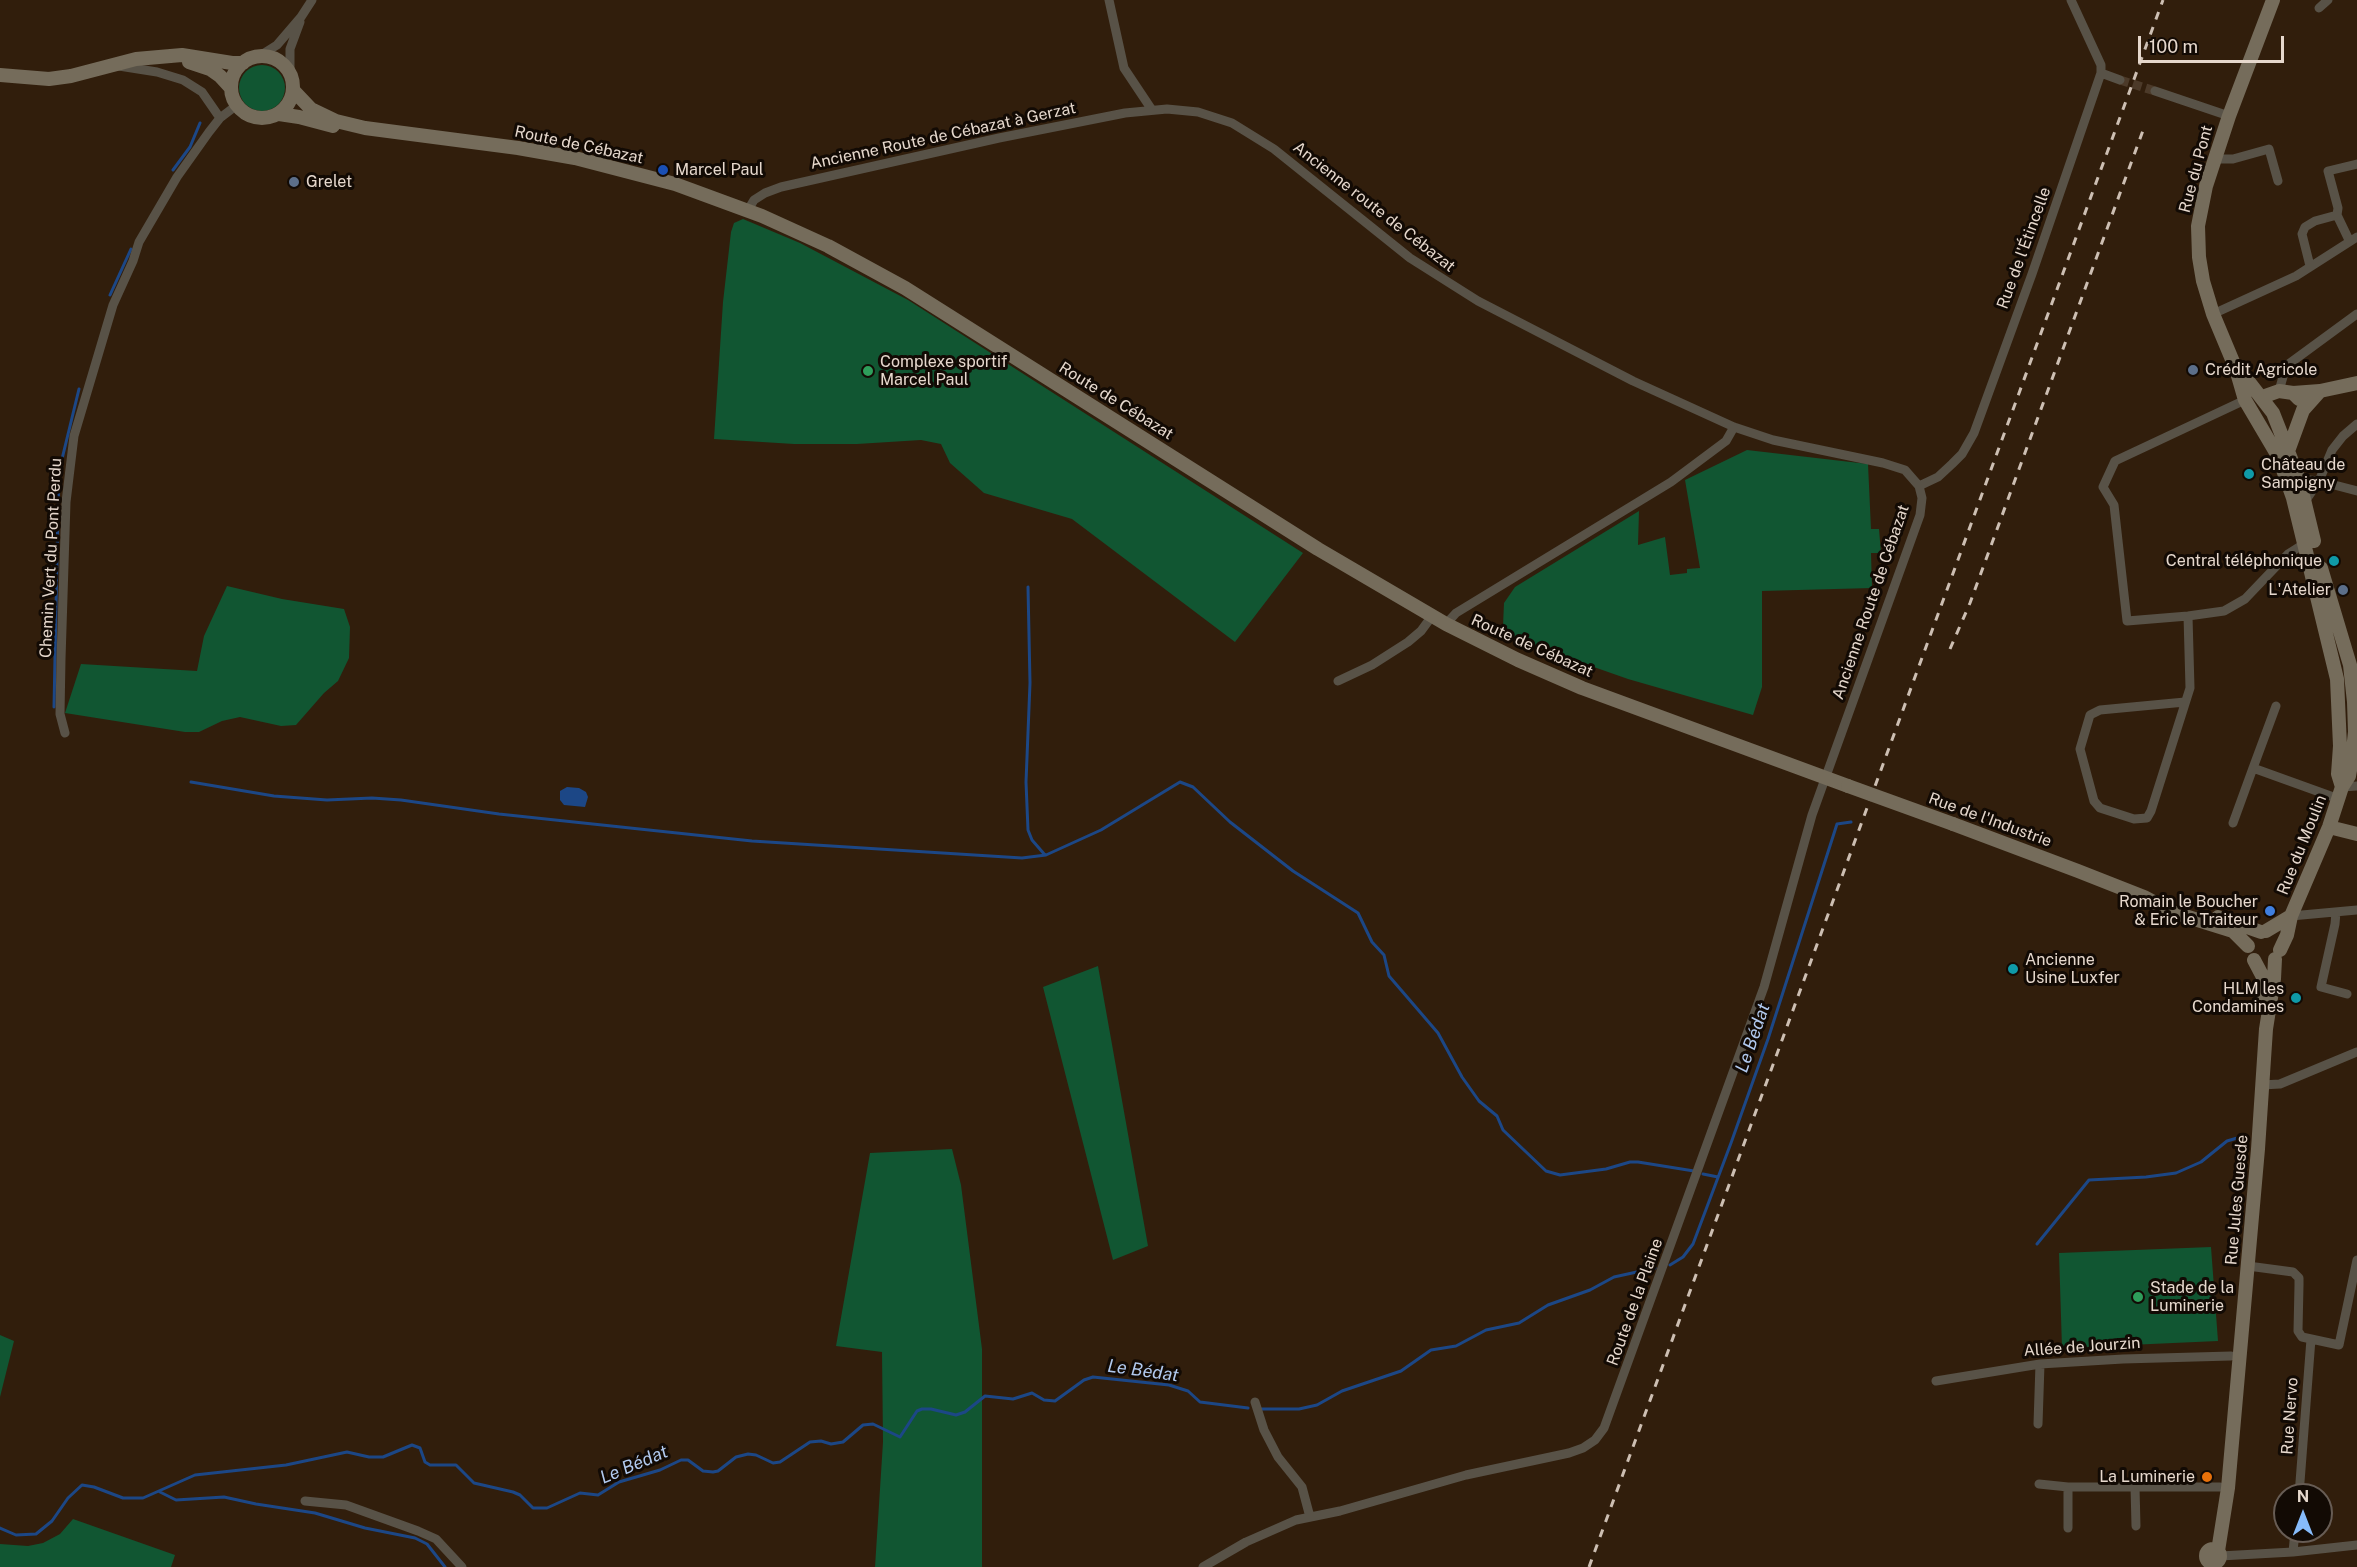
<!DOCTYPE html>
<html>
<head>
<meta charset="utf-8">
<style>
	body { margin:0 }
	#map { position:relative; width:2357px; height:1567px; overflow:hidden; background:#311e0c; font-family:"Public Sans",sans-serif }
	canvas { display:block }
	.north { position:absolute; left:2273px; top:1483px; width:60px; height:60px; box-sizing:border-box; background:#120a04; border:2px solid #675c54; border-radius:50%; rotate:0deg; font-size:16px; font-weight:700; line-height:24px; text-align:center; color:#e6d8cd }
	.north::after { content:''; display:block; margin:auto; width:21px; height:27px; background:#86bbfb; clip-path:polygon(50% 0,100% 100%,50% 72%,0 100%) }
	.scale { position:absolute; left:2138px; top:36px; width:146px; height:27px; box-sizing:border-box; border:3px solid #e6d8cd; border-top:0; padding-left:8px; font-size:18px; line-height:21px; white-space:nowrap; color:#e6d8cd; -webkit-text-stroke:4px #120a04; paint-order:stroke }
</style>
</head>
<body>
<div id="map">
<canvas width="2357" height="1567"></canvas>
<div class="north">N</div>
<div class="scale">100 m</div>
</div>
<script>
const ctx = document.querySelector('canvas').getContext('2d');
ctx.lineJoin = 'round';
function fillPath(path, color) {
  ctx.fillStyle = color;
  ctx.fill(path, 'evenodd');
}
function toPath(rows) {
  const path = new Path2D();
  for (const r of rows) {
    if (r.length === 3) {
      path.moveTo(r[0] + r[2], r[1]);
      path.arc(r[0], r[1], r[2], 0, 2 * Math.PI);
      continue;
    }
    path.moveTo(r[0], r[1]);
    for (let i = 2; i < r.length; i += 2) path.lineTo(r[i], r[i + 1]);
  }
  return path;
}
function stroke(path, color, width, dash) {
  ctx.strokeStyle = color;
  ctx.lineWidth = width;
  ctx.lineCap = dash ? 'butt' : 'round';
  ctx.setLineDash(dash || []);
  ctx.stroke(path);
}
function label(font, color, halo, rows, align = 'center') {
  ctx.font = font + ' "Public Sans",sans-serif';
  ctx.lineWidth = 6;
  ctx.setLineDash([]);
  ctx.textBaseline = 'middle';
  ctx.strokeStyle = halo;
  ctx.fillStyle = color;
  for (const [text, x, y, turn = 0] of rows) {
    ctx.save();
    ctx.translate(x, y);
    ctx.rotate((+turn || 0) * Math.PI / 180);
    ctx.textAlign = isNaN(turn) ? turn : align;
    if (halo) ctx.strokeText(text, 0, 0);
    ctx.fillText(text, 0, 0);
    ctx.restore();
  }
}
const green = toPath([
	[262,88,23],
	[743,219,800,243,908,300,1303,553,1235,642,1072,519,984,493,950,463,941,444,921,440,857,444,794,444,714,439,723,302,731,232,734,223],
	[1747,450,1868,464,1871,529,1879,529,1881,553,1871,553,1872,588,1762,591,1762,687,1753,715,1628,679,1517,640,1503,626,1504,603,1515,587,1639,511,1638,545,1665,537,1670,575,1687,573,1687,569,1700,568,1685,480],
	[227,586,282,599,344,609,350,627,349,658,338,681,324,693,296,725,281,726,240,717,222,721,199,732,185,732,65,713,81,664,197,671,204,636],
	[1098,966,1148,1246,1113,1260,1043,987],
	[952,1149,961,1185,982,1349,982,1567,875,1567,883,1442,882,1352,836,1346,870,1153],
	[2211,1247,2218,1341,2062,1348,2059,1253],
	[0,1335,14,1341,0,1397],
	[73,1519,175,1555,171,1567,0,1567,0,1544,28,1546,43,1543,60,1534]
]);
const water = toPath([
	[567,787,579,788,586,792,588,797,585,807,564,805,560,800,560,791]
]);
const stream = toPath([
	[173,170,190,147,200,123],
	[110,295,131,249],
	[62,459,79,389],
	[58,502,60,466],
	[1028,587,1030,683,1026,782,1028,830,1032,840,1045,855],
	[54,707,58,508],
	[191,782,274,796,327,800,372,798,401,800,499,814,752,841,1022,858,1046,855,1101,830,1180,782,1193,787,1230,822,1293,871,1358,913,1372,942,1384,955,1389,976,1438,1033,1462,1077,1479,1101,1497,1116,1503,1130,1546,1171,1560,1175,1606,1169,1630,1162,1638,1162,1694,1171],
	[1703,1174,1718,1177],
	[2037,1244,2089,1180,2146,1177,2176,1173,2201,1162,2227,1141,2244,1136],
	[1670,1265,1683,1257,1693,1244,1731,1143,1768,1039,1837,824,1851,822],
	[1260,1409,1299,1409,1317,1405,1342,1391,1401,1371,1431,1350,1456,1346,1486,1330,1519,1323,1548,1305,1590,1290,1614,1277,1655,1268],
	[160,1492,176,1500,224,1497,256,1504,315,1513,365,1528,415,1538,427,1544,445,1567],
	[0,1528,16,1535,36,1534,52,1521,68,1498,82,1485,94,1487,123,1498,143,1498,195,1475,286,1465,347,1452,369,1457,383,1457,412,1445,420,1448,425,1462,430,1465,456,1465,474,1483,513,1492,520,1495,533,1508,547,1508,580,1493,598,1495,619,1482,660,1470,681,1460,688,1460,703,1471,713,1472,718,1471,736,1457,748,1454,756,1455,773,1463,780,1462,810,1442,821,1441,831,1444,843,1442,863,1425,873,1424,900,1437,917,1411,922,1409,931,1409,956,1415,965,1412,985,1396,1013,1399,1032,1393,1044,1400,1055,1401,1084,1380,1093,1377,1169,1385,1188,1391,1200,1402,1248,1408]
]);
const streetTunnel = toPath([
	[2120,80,2155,91]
]);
const street = toPath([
	[1109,0,1124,68,1152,110],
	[2319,8,2328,0],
	[258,57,277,45,301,17,312,0],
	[119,66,157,72,183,80,202,92,220,118],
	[2101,73,2120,80],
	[290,74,290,49,300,22],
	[2155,91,2229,116],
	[2214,159,2233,159,2269,149,2278,181],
	[748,210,754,200,765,193,781,187,999,138,1125,113,1167,109,1198,112,1232,123,1274,149,1410,258,1478,301,1633,381,1734,427,1773,440,1883,463,1905,470,1919,486,1922,498,1920,515,1812,815,1764,987,1604,1428,1595,1440,1583,1448,1569,1453,1466,1475,1340,1511,1296,1520,1246,1542,1203,1567],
	[2337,215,2338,208,2328,171,2357,164],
	[2310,266,2302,234,2305,227,2315,221,2337,215,2349,240],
	[2213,314,2296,276,2357,237],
	[2279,391,2286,366,2357,314],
	[2245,400,2115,461,2103,487,2114,505,2127,621,2188,616,2224,611,2245,599,2288,554,2307,542],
	[2357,424,2343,436,2332,450,2319,481,2357,491],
	[2299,479,2319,481,2306,500],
	[1919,486,1938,477,1952,464,1962,454,1974,433,2032,274,2101,73,2101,65,2071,0],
	[1446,624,1456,613,1671,482,1726,441,1734,427],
	[1338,681,1372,665,1408,642,1421,631,1432,616],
	[2185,702,2100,710,2090,715,2080,749,2094,801,2100,808,2134,819,2147,818,2151,811,2190,688,2188,616],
	[2276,706,2253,768,2339,799],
	[65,733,60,714,61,659,66,502,74,436,113,305,133,261,139,242,177,177,209,132,220,118,237,105],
	[2342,787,2357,786],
	[2233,823,2253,768],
	[2336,912,2335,924,2321,987,2347,994],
	[2291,916,2357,910],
	[2262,1085,2280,1084,2357,1052],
	[2248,1266,2293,1272,2299,1278,2299,1285,2298,1331,2302,1337,2339,1345,2357,1260],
	[1936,1381,2040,1364,2123,1359,2231,1356],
	[1255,1402,1264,1430,1278,1457,1302,1487,1310,1517],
	[2038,1424,2040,1364],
	[2039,1484,2068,1487,2220,1487],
	[2068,1487,2068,1528],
	[2135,1487,2136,1526],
	[2299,1495,2311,1339],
	[305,1501,346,1505,418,1531,436,1539,462,1567],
	[2293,1552,2295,1531],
	[2220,1556,2293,1552,2357,1545]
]);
const secondary = toPath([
	[2273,0,2229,116,2206,186,2198,226,2199,257,2203,281,2213,314,2236,369,2245,400,2278,456,2293,498,2337,679,2340,746,2338,774,2342,787],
	[262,87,31],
	[189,62,210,69,220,76,231,88],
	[0,75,49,79,71,76,136,59,182,55,232,63,243,63],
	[293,90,311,109,336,121,365,128,518,148,575,158,675,184,762,216,828,246,905,288,1318,549,1446,624,1518,660,1582,688,1848,786],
	[279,114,299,117,333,126],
	[2236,369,2242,373,2273,413,2299,479,2314,541],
	[2293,393,2320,391,2357,383],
	[2262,397,2279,391,2293,393,2299,399],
	[2288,451,2303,410,2320,391],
	[1953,824,2078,871,2144,897,2172,912,2233,931,2248,946],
	[2329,827,2357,834],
	[2218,917,2261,932],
	[2266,931,2291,916],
	[2280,950,2287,935,2291,916,2329,827,2342,787,2349,776,2352,759,2355,732,2354,702,2350,665,2321,568],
	[2254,960,2264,979,2263,1000],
	[2213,1556,7],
	[2218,1551,2228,1488,2258,1149,2266,1029,2274,979,2275,959]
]);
const rail = toPath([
	[1950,649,1970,603,2145,125],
	[1589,1567,2163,0]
]);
const secondaryBridge = toPath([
	[1848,786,1953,824]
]);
const markers = [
	[663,170,6,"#1a4fb4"],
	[294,182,6,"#5c6f8a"],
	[2193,370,6,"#5c6f8a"],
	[868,371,6,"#2e9e5b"],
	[2249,474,6,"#0f9aa8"],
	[2334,561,6,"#0f9aa8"],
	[2343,590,6,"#5c6f8a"],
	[2270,911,6,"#3f7fe0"],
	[2013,969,6,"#0f9aa8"],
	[2296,998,6,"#0f9aa8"],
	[2138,1297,6,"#2e9e5b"],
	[2207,1477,6,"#e8710a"]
];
const streetNames = [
	["Ancienne Route de Cébazat à Gerzat",943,136,-12],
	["Route de Cébazat",579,145,12],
	["Rue du Pont",2196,169,-75],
	["Ancienne route de Cébazat",1374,207,38],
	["Rue de l'Étincelle",2024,248,-70],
	["Route de Cébazat",1116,401,32],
	["Chemin Vert du Pont Perdu",51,558,-87],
	["Ancienne Route de Cébazat",1871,602,-71],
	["Route de Cébazat",1532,646,24],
	["Rue de l'Industrie",1990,820,20],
	["Rue du Moulin",2302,845,-68],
	["Rue Jules Guesde",2237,1200,-85],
	["Route de la Plaine",1635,1302,-70],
	["Allée de Jourzin",2082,1347,-4],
	["Rue Nervo",2290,1416,-86]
];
const poiNames = [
	["Marcel Paul",675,170],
	["Grelet",306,182],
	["Complexe sportif",880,362],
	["Marcel Paul",880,380],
	["Crédit Agricole",2205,370],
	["Château de",2261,465],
	["Sampigny",2261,483],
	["Central téléphonique",2322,561,"right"],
	["L'Atelier",2331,590,"right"],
	["Romain le Boucher",2258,902,"right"],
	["& Eric le Traiteur",2258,920,"right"],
	["Ancienne",2025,960],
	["Usine Luxfer",2025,978],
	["HLM les",2284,989,"right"],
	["Condamines",2284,1007,"right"],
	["Stade de la",2150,1288],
	["Luminerie",2150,1306],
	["La Luminerie",2195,1477,"right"]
];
const waterNames = [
	["Le Bédat",1753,1038,-71],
	["Le Bédat",1143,1371,8],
	["Le Bédat",634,1465,-23]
];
fillPath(green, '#115632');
fillPath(water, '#1c4786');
stroke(stream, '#1c4786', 3);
stroke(streetTunnel, '#4c3a29', 9, [9, 4.5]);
stroke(street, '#585247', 9);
stroke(secondary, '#756c5b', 14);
stroke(rail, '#cdbfb3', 3, [8, 8]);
stroke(secondaryBridge, '#756c5b', 14);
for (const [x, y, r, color] of markers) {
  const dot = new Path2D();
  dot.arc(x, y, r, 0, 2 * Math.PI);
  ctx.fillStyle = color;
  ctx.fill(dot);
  stroke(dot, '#120a04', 2);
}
label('16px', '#e6d8cd', '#120a04', streetNames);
label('16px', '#e6d8cd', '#120a04', poiNames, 'left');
label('italic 18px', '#b1c9ee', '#120a04', waterNames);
</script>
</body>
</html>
